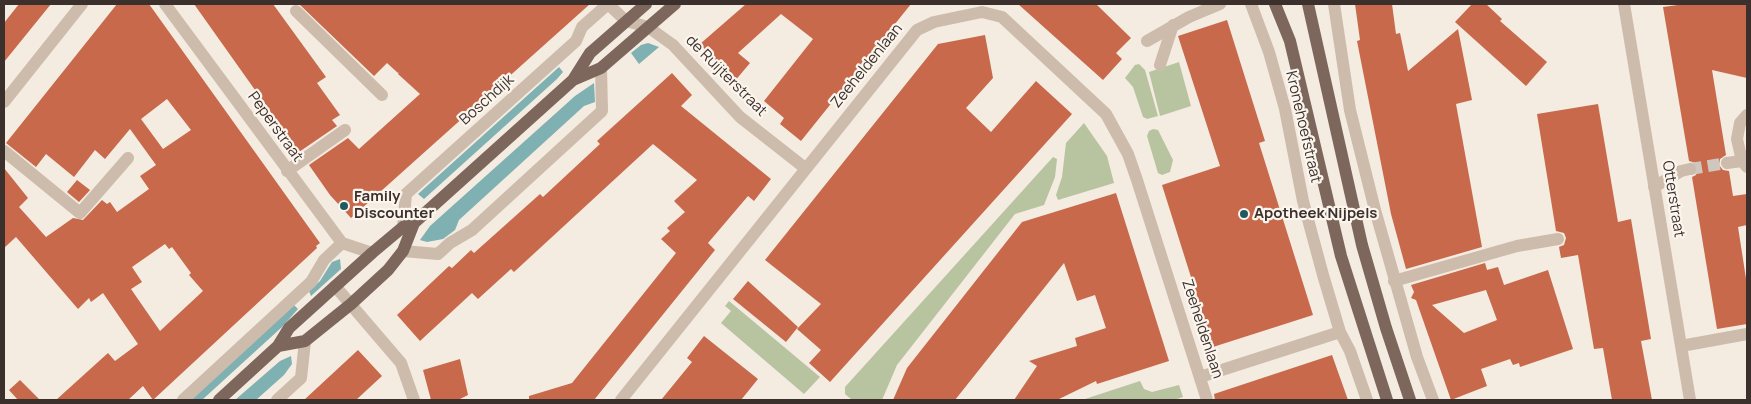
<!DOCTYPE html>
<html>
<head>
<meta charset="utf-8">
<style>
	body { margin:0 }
	#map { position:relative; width:1751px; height:404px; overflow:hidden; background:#f4ebe1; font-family:Manrope,sans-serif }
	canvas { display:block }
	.frame { position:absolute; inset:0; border:5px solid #3b302b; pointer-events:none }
</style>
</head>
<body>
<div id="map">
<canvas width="1751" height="404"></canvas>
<div class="frame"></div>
</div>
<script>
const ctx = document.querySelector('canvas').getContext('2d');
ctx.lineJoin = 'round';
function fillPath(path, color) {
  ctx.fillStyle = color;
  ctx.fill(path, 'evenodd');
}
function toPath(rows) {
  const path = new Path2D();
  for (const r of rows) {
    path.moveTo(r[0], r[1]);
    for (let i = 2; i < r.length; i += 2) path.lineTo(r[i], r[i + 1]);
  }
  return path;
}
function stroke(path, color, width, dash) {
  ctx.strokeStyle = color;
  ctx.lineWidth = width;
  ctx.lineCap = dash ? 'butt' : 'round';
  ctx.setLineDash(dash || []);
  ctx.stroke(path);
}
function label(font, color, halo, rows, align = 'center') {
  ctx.font = font + ' Manrope,sans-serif';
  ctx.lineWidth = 4.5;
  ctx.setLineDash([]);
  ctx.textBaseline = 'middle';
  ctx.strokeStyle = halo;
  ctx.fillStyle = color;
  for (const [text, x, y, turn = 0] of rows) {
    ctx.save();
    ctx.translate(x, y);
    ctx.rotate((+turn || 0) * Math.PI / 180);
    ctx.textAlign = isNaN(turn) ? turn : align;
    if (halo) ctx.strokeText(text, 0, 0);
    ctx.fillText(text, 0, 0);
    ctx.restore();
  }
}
const green = toPath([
	[1179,62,1191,106,1160,116,1149,72],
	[1139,64,1145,70,1158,116,1147,119,1143,117,1133,87,1125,78,1135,65],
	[1084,123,1107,156,1114,183,1058,200,1056,195,1062,177,1066,143],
	[1153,129,1158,130,1173,160,1170,172,1162,175,1158,173,1147,136,1149,131],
	[1053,157,1057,159,1055,177,1044,205,1015,214,897,365,882,400,852,400,845,394,845,387],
	[729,301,820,377,804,394,721,323,731,311,725,306],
	[1140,381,1144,389,1152,392,1179,385,1183,397,1174,400,1082,400]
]);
const water = toPath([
	[648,43,659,47,639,64,631,53,641,45],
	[559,67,563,72,557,79,424,199,418,194],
	[594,83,595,102,584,106,459,220,455,230,443,239,427,242,420,240,430,226,575,96],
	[340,259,341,269,311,296,309,291,320,281,332,262],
	[294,305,298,309,282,327,202,400,191,400],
	[291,356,292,364,284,375,256,400,235,400,280,361]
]);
const building = toPath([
	[19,4,51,4,4,62,4,23],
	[117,4,149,4,320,243,316,246,317,248,153,400,143,386,128,400,56,400,108,353,115,361,138,344,103,293,91,302,89,298,78,309,16,237,4,248,4,168,28,198,19,207,46,237,73,218,83,220,102,200,107,204,110,202,117,212,149,189,140,176,156,165,130,129,105,159,95,150,74,177,46,154,36,167,6,143],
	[167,99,191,130,163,149,141,119],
	[165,244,169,249,172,247,191,273,189,275,203,291,160,331,131,289,142,282,132,267],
	[194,4,273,4,326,77,317,83,340,115,332,120,337,126,299,152],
	[299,4,590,4,351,218,330,195,309,165,348,138,359,149,420,94,398,74,399,72,398,73,387,63,374,76],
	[746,4,911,4,801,141,780,124,784,118,764,101,813,39,781,14,738,53,750,63,734,82,700,44],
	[1018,4,1096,4,1131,38,1116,53,1122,59,1103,80],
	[1355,4,1392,4,1396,34,1400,33,1408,71,1458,29,1472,100,1456,104,1482,247,1406,269,1391,214,1357,41,1360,40],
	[1472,4,1486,4,1502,19,1500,21,1547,62,1526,86,1455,22],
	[1685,4,1747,4,1747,78,1712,70,1726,155,1720,159,1719,165,1723,170,1729,171,1733,196,1747,194,1747,225,1738,227,1747,285,1747,324,1717,329,1692,177,1696,175,1698,168,1696,163,1689,161,1663,7],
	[1227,20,1265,141,1259,143,1313,315,1213,347,1162,185,1220,166,1178,36],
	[985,35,993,78,966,108,991,132,1036,81,1072,114,830,382,809,363,821,350,797,329,821,304,765,260,938,44],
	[672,73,692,95,681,106,771,179,754,201,748,196,708,243,715,250,594,400,529,400,529,396,572,383,676,253,661,239,670,231,667,228,685,212,674,201,697,180,653,144,514,272,511,269,478,299,472,293,420,341,397,315,449,266,452,268,471,250,474,253,540,194,543,197,600,144,597,141],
	[1598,104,1618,222,1631,219,1651,339,1641,341,1652,400,1612,400,1603,348,1594,349,1578,255,1561,258,1559,247,1564,245,1566,238,1564,233,1556,231,1537,114],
	[77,180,90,190,79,202,67,192],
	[1116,193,1169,361,1097,384,1096,381,1057,400,1014,400,1037,366,1029,361,1077,346,1075,338,1106,328,1095,295,1077,301,1064,263,955,400,893,400,907,368,1022,222],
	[1485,263,1487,270,1498,267,1504,285,1548,270,1573,349,1520,367,1519,363,1513,365,1510,359,1481,369,1487,386,1451,400,1416,300,1411,298,1414,292,1411,285],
	[1486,290,1497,320,1464,333,1432,305],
	[748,281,798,327,786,342,733,299],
	[704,336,758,379,741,400,661,400,692,362,687,358],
	[358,350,382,376,356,400,304,400],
	[1332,355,1348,400,1215,400,1214,394],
	[460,359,468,395,458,400,431,400,423,370],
	[20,380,40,400,18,400,9,390]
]);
const minorTunnel = toPath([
	[1690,169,1727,163]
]);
const minor = toPath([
	[165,4,342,243,372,253],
	[608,4,626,21,648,27,673,45,740,117,805,168],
	[1251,4,1269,52,1285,109,1303,201,1323,275,1340,332,1350,351,1367,400],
	[1334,4,1350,110,1375,210,1417,357,1433,400],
	[1624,4,1690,400],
	[296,11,382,95],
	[1147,41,1189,17,1220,4],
	[1160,65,1173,25],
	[4,102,82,4],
	[1747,115,1740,123,1737,139,1742,161,1747,167],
	[4,151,80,213,128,158],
	[1727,163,1742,161],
	[287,171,345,130],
	[1654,187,1681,171,1690,169],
	[403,227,406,194,576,41,582,27,608,4],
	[403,251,438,254,450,243,472,230,602,111,601,68],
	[1394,281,1517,246,1558,239],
	[335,286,401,363,414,400],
	[1681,346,1747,334],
	[1200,377,1340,332],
	[183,400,311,282,324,260,342,243],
	[277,400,301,378,305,341],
	[621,400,917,30,934,22,982,12,1002,17,1106,114,1128,154,1137,180,1207,400]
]);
const major = toPath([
	[1275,4,1290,41,1341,256,1387,400],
	[1308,4,1362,245,1386,328,1410,400],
	[573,80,601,68,675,4],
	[278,346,305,341,351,304,388,270,403,251,414,223],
	[219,400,278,346,289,328,372,253,403,227,414,223,573,80,590,53,646,4]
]);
const markers = [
	[344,206,5,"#1f5a5e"],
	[1244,214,5,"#1f5a5e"]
];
const streetNames = [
	["Zeeheldenlaan",867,66,-51],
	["de Ruijterstraat",726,76,45],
	["Boschdijk",487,100,-42],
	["Peperstraat",275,127,54],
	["Kronehoefstraat",1303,127,77],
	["Otterstraat",1673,199,81],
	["Zeeheldenlaan",1202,329,72]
];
const poiNames = [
	["Family",354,197],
	["Discounter",354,214],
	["Apotheek Nijpels",1254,214]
];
fillPath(green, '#b8c4a0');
fillPath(water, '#7fb0b2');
fillPath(building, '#c8694b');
stroke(minorTunnel, '#cfc6bd', 12, [12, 6]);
stroke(minor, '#cdbbac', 12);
stroke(major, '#7d675c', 12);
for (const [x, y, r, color] of markers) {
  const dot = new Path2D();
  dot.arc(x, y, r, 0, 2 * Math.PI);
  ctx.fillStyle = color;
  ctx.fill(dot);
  stroke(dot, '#fbf5ee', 2);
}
label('15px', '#3b302b', '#fbf5ee', streetNames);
label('bold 15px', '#3b302b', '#fbf5ee', poiNames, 'left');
</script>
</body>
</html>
